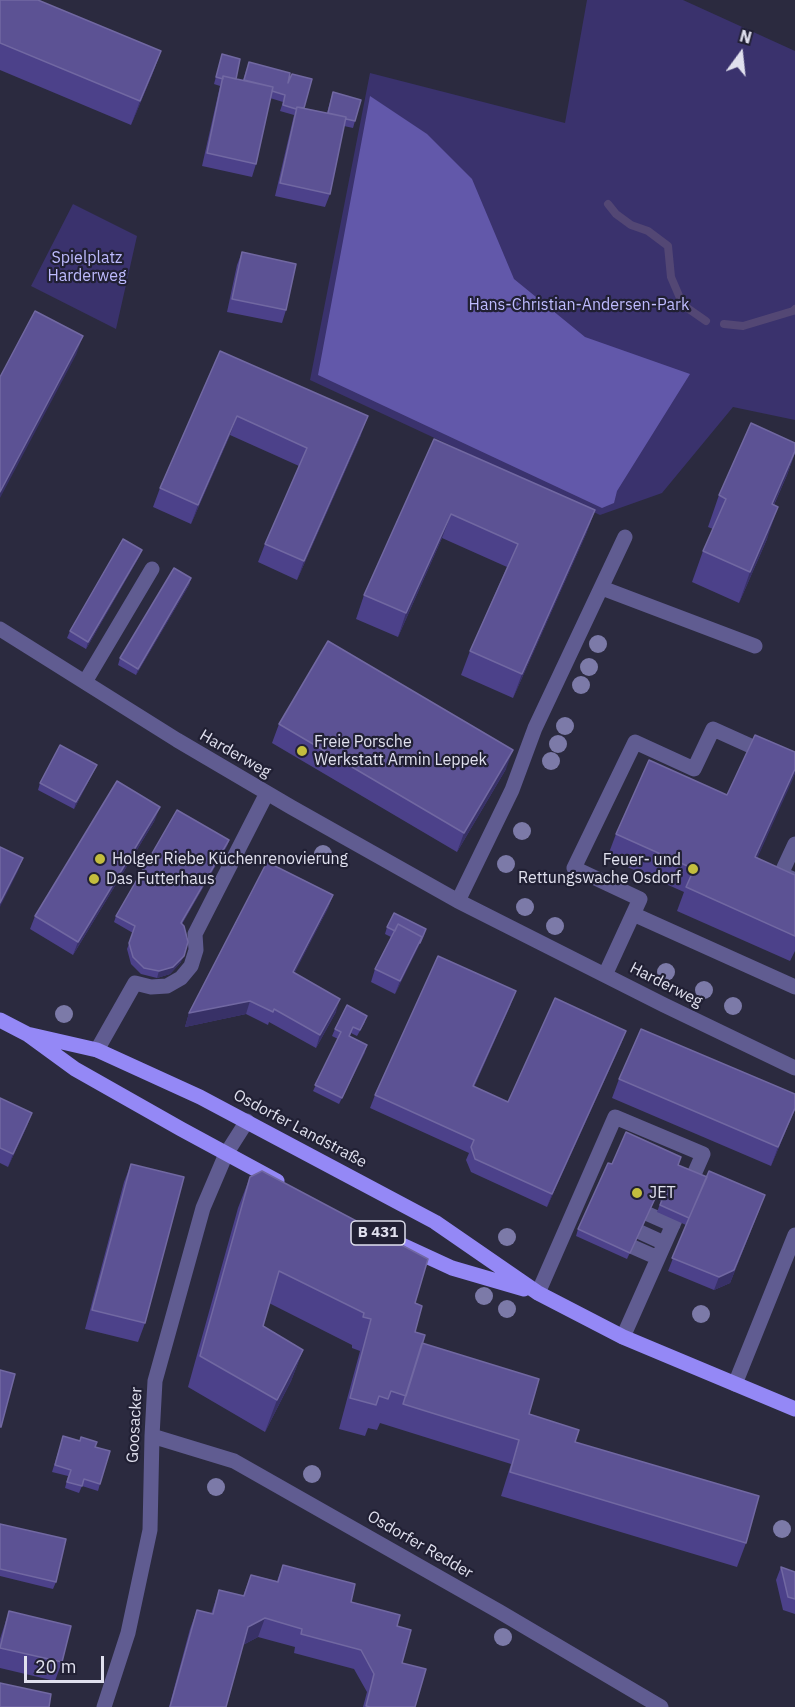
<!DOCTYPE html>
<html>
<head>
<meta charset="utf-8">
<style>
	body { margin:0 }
	#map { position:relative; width:795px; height:1707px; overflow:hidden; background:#2b2a3f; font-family:"IBM Plex Sans",sans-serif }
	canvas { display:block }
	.north { position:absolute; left:711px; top:24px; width:60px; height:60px; -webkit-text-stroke:4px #212034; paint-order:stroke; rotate:15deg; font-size:16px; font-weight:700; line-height:24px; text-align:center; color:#e0e0ee }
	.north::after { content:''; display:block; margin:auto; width:21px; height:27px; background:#e0e0ee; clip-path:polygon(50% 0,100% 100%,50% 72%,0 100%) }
	.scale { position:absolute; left:24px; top:1656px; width:80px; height:27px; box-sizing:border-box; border:3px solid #e0e0ee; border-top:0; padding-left:8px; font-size:18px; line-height:21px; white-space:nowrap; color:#e0e0ee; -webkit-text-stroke:4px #212034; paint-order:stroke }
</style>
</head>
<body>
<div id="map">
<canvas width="795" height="1707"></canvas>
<div class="north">N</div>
<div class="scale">20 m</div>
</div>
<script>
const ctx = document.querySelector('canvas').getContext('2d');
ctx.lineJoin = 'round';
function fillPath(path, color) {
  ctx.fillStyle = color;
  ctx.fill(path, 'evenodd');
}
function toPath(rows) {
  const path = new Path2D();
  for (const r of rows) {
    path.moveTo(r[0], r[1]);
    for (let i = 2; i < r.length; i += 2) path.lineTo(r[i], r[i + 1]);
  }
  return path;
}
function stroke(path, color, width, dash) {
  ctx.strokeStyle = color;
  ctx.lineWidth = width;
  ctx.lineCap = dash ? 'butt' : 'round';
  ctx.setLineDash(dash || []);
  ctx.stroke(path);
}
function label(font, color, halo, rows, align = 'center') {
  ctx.font = font + ' "IBM Plex Sans",sans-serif';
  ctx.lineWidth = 4.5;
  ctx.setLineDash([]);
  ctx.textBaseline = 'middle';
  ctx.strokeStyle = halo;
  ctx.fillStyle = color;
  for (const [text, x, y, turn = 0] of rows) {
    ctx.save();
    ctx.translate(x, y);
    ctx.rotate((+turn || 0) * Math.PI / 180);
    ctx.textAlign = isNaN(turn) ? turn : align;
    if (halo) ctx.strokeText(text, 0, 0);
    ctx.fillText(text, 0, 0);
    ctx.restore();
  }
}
const green = toPath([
	[587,0,683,0,795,51,795,420,733,407,662,493,600,515,310,380,370,73,565,123],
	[73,204,137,236,116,329,31,286]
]);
const forest = toPath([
	[370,96,427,134,472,179,514,279,585,337,690,374,617,491,614,503,602,508,318,375]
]);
const stream = toPath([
	[608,204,616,214,631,225,648,231,668,246,671,277,683,305,706,321],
	[724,324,743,326,793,311,795,309]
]);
const minor = toPath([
	[602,588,755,646],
	[0,629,177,740,291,807,458,901,664,1005,795,1068],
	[85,682,152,569],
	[795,844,781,874,795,880],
	[458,901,512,790,535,728,625,537],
	[633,914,795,987],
	[605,975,640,899,574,868,635,742,694,769,713,729,795,766],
	[97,1050,135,983,151,987,167,986,181,978,191,966,196,950,195,934,267,793],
	[648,1214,673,1225],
	[640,1232,664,1243],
	[633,1247,658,1258],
	[538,1293,615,1117,703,1154,692,1179],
	[623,1337,675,1220],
	[735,1384,795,1235],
	[152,1436,234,1461,500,1612,661,1707],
	[104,1707,128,1633,150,1530,152,1436,155,1381,203,1208,226,1154,247,1121]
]);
const major = toPath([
	[0,1020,27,1034,75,1069,181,1129,277,1181],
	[27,1034,97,1050,200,1097,435,1222,538,1293,623,1337,795,1409],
	[389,1239,452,1268,524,1289]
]);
const trees = [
	[598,644],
	[589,667],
	[581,685],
	[565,726],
	[558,744],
	[551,761],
	[522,831],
	[323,854],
	[506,864],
	[525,907],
	[555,926],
	[666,972],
	[704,990],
	[733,1006],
	[64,1014],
	[507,1237],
	[484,1296],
	[507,1309],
	[701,1314],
	[312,1474],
	[216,1487],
	[782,1529],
	[503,1637]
];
const wall = toPath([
	[0,0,161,51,152,75,131,125,0,70],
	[222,54,236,79,243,80,249,62,288,83,304,108,327,113,333,92,355,121,353,128,344,126,330,194,325,207,275,196,294,115,280,111,283,102,270,98,256,164,252,177,202,166,220,86,214,84],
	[242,252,286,310,282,323,227,312,237,265],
	[220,351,361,435,297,580,258,562,265,544,299,466,230,435,191,524,153,507,160,488],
	[434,439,595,510,586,534,513,698,461,675,470,651,507,567,442,538,398,637,356,619,364,595],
	[795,443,795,453,787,475,774,505,767,539,739,603,692,582,703,551,713,529,708,527,719,495],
	[142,550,139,557,86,649,67,638,70,631],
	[191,578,189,585,136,675,118,665,120,658],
	[279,724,506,769,457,852,272,743],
	[795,752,795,773,757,858,795,875,795,951,790,961,677,911,684,892,607,858,616,834,727,795],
	[97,765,94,771,74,809,38,790,40,783],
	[155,820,73,955,30,929,35,916],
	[229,840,227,846,182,924,181,962,170,974,157,978,141,974,131,964,127,949,133,933,114,922,116,916],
	[333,895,328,908,294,973,336,1012,316,1048,269,1022,268,1025,246,1014,185,1027,189,1013],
	[387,927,426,929,395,994,371,982,375,969,391,937,385,934],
	[511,1004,474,1087,508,1102,626,1031,621,1044,547,1207,471,1172,466,1160,469,1153,370,1108,375,1095],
	[365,1022,357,1036,351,1033,350,1036,365,1052,339,1104,313,1091,338,1039,332,1036,335,1029],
	[619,1079,795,1094,795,1109,771,1166,612,1098],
	[0,1098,32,1113,27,1126,8,1167,0,1163],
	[131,1164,145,1323,138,1342,85,1329,124,1182],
	[612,1164,678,1165,760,1208,730,1283,714,1290,668,1271,686,1225,657,1212,661,1201,655,1198,627,1259,576,1236,578,1229],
	[250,1177,415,1303,415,1332,422,1343,529,1414,746,1543,737,1567,501,1496,511,1464,380,1423,377,1430,368,1428,365,1436,339,1429,360,1351,352,1348,352,1345,269,1303,263,1326,303,1350,291,1381,265,1432,188,1387,238,1208],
	[61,1443,95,1447,100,1484,98,1491,82,1486,79,1493,65,1488,68,1476,52,1472],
	[0,1524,56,1582,53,1589,0,1576],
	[283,1565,397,1626,402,1663,415,1707,363,1707,367,1692,354,1669,294,1653,295,1647,258,1637,243,1645,226,1707,169,1707,190,1629,197,1610,211,1614,219,1590,243,1596,251,1575,277,1581],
	[781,1567,795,1572,795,1614,783,1610,776,1580],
	[9,1611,62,1662,55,1681,0,1668,0,1639]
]);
const shadedWall = toPath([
	[161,51,152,75,131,125,140,101],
	[83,336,76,355,0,498,0,492],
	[237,416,230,435,191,524,198,505],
	[368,416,361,435,297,580,304,561],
	[795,451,787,475,760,536,772,504],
	[778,507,767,539,739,603,750,572],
	[595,510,586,534,513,698,522,674],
	[451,514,442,538,398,637,406,613],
	[142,550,139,557,86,649,88,642],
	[191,578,189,585,136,675,138,669],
	[513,750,506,769,457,852,464,833],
	[97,765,94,771,74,809,76,802],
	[795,769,795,773,793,779,747,881,755,857],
	[160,807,155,820,73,955,78,942],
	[229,840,227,846,178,930,181,923],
	[23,858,18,871,0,907,0,903],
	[333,895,328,908,288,986,293,972],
	[426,929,424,936,395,994,400,981],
	[184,956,181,962,170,974,157,978,159,971],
	[516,991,511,1004,468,1099,473,1086],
	[340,999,336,1012,316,1048,320,1035],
	[250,1001,246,1014,185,1027,189,1013],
	[626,1031,621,1044,547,1207,552,1194],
	[367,1045,365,1052,339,1104,342,1098],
	[795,1108,795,1109,771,1166,778,1147],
	[32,1113,27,1126,8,1167,13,1154],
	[765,1195,730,1283,714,1290,719,1277],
	[303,1350,291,1381,265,1432,277,1400],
	[265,1618,258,1637,241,1646,248,1627]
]);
const building = toPath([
	[0,0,38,0,161,51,140,101,0,43,0,0],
	[222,54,240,59,236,79,223,76,223,79,216,77,222,54],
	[249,62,290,73,288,83,292,74,312,79,304,108,297,107,296,109,283,105,285,95,272,91,273,87,244,80,249,62],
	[223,76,273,87,256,164,207,153,223,76],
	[333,92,361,100,355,121,346,119,346,117,328,113,333,92],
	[297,107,346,117,330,194,280,183,297,107],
	[242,252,296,264,286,310,232,299,242,252],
	[35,311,83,336,0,492,0,377,35,311],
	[220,351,368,416,304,561,265,544,307,448,237,416,198,505,160,488,220,351],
	[751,423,795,443,795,451,772,504,778,507,750,572,703,551,726,499,719,495,751,423],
	[434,439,595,510,522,674,470,651,518,544,451,514,406,613,364,595,434,439],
	[123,539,142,550,88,642,70,631,123,539],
	[174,568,191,578,138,669,120,658,174,568],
	[328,641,513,750,464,833,279,724,328,641],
	[755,735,795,752,795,769,755,857,795,875,795,936,686,887,694,869,616,834,649,760,727,795,755,735],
	[60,745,97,765,76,802,40,783,60,745],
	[117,781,160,807,78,942,35,916,117,781],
	[177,810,229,840,181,923,184,926,188,942,184,956,173,967,159,971,144,968,133,957,129,943,135,926,116,916,177,810],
	[0,847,23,858,0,903,0,847],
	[267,862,333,895,293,972,340,999,320,1035,274,1009,273,1012,250,1001,189,1013,267,862],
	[394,913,426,929,420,943,422,937,398,924,395,931,387,927,394,913],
	[398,924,422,937,400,981,375,969,398,924],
	[438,956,516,991,473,1086,508,1102,555,998,626,1031,552,1194,475,1159,471,1147,474,1140,375,1095,438,956],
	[347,1005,367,1016,360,1030,353,1027,349,1036,367,1045,342,1098,315,1085,341,1032,335,1029,347,1005],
	[641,1029,795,1094,795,1108,778,1147,619,1079,641,1029],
	[0,1098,32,1113,13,1154,0,1148,0,1098],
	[626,1132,681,1157,678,1165,707,1177,689,1218,660,1205,664,1195,658,1192,630,1253,578,1229,608,1163,612,1164,626,1132],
	[131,1164,184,1177,145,1323,92,1310,131,1164],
	[262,1171,428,1259,415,1303,422,1306,415,1332,425,1335,406,1396,391,1391,388,1399,379,1396,376,1405,350,1398,371,1319,363,1317,364,1313,279,1271,263,1326,303,1350,277,1400,200,1356,250,1177,262,1171],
	[709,1171,765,1195,734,1270,719,1277,672,1258,709,1171],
	[422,1343,539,1379,529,1414,579,1430,575,1442,759,1496,746,1543,510,1472,519,1440,403,1404,422,1343],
	[0,1370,15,1374,1,1427,0,1427,0,1370],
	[63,1436,80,1441,81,1437,97,1442,95,1447,110,1451,100,1484,84,1479,82,1486,67,1482,71,1470,55,1465,63,1436],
	[0,1524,66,1539,56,1582,0,1569,0,1524],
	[283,1565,355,1584,351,1602,400,1615,397,1626,411,1630,402,1663,426,1669,415,1707,370,1707,366,1706,374,1674,361,1650,301,1634,302,1629,265,1618,248,1627,226,1707,170,1707,197,1610,213,1614,219,1590,244,1596,251,1575,278,1582,283,1565],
	[781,1567,795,1572,795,1599,788,1597,781,1567],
	[9,1611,71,1626,62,1662,0,1648,9,1611],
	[0,1683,51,1694,49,1707,0,1707,0,1683]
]);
const markers = [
	[302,751,6,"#c3bd3e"],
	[100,859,6,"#c3bd3e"],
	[693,869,6,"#c3bd3e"],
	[94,879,6,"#c3bd3e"],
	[637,1193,6,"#c3bd3e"]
];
const shields = [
	[378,1233,54]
];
const shieldNames = [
	["B 431",378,1233]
];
const parkNames = [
	["Spielplatz",87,258],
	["Harderweg",87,276],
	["Hans-Christian-Andersen-Park",579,305]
];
const poiNames = [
	["Freie Porsche",314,742],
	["Werkstatt Armin Leppek",314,760],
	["Holger Riebe Küchenrenovierung",112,859],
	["Feuer- und",681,860,"right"],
	["Rettungswache Osdorf",681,878,"right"],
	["Das Futterhaus",106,879],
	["JET",649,1193]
];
const streetNames = [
	["Harderweg",235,754,30],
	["Harderweg",666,985,27],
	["Osdorfer Landstraße",300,1129,28],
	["Goosacker",135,1425,-87],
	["Osdorfer Redder",420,1545,30]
];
fillPath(green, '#3a326d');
fillPath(forest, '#6258aa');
stroke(stream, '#534774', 8);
stroke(minor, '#605c91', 15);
stroke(major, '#9488f6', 15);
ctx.fillStyle = '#7c7aa8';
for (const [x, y] of trees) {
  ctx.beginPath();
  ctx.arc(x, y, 9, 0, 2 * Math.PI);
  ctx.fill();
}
fillPath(wall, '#4c418a');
fillPath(shadedWall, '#383167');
fillPath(building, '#5c5294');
stroke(building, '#7168a2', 1.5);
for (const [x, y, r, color] of markers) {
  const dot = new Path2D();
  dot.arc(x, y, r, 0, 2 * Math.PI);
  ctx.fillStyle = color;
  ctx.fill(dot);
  stroke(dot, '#212034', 2);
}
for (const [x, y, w] of shields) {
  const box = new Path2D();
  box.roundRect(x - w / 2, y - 12, w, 24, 4.5);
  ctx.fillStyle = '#212034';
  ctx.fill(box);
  stroke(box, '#e0e0ee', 1.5);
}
label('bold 15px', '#e0e0ee', null, shieldNames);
label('16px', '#bebbfe', '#212034', parkNames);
label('16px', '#e0e0ee', '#212034', poiNames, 'left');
label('16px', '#e0e0ee', '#212034', streetNames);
</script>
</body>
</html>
